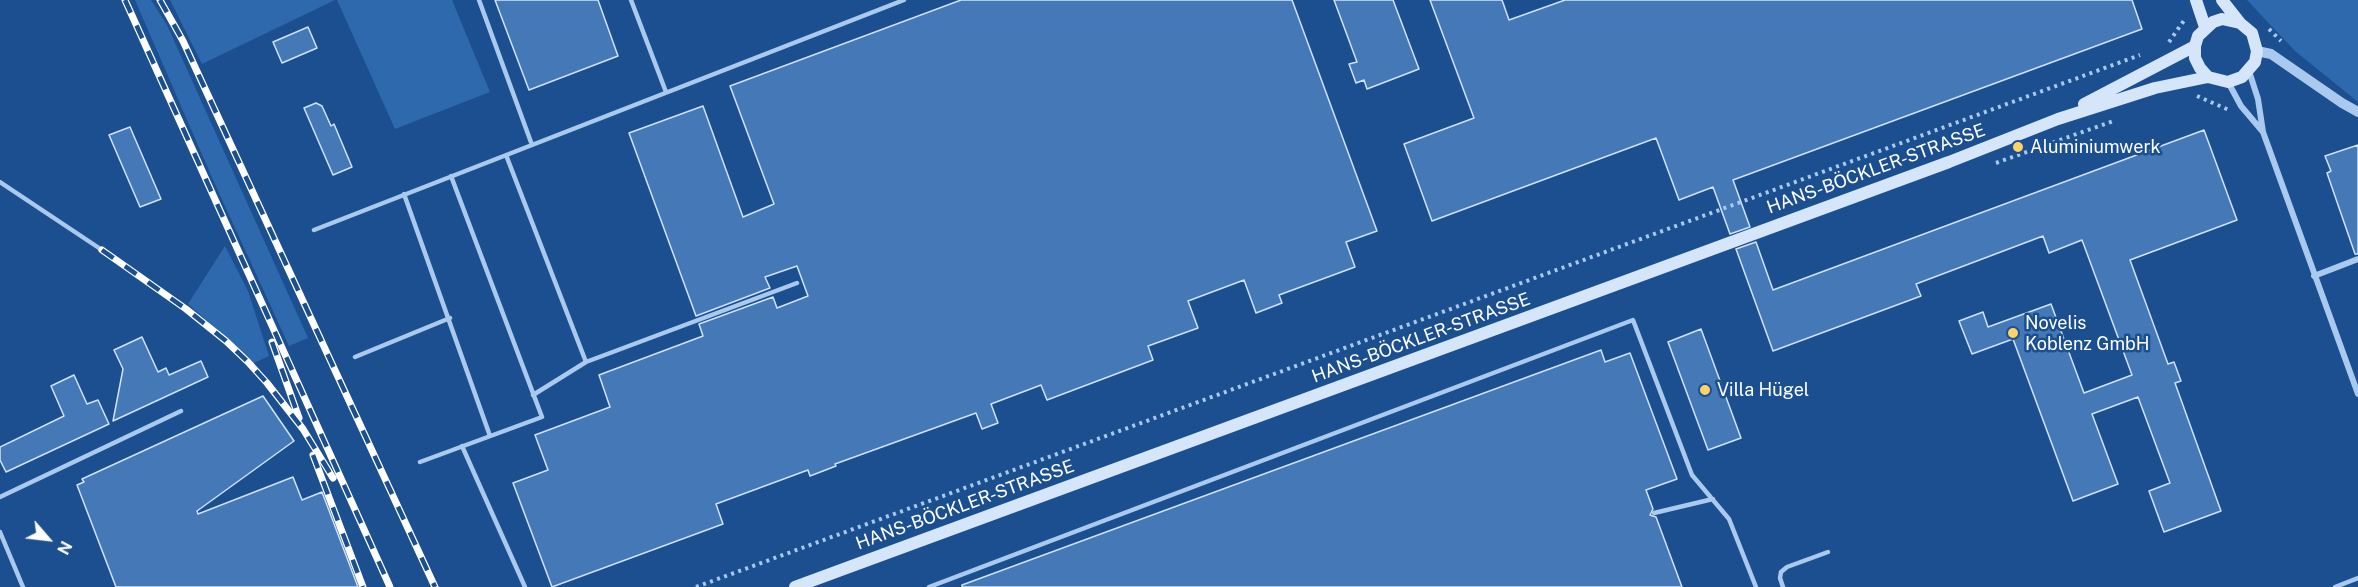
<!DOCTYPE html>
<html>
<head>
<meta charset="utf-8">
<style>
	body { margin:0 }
	#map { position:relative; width:2358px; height:587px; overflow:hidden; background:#1b4f8f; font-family:"Public Sans",sans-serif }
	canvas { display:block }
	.north { position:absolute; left:18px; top:509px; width:60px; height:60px; -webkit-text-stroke:4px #1b4f8f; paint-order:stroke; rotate:118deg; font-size:16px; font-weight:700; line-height:24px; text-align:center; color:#fff }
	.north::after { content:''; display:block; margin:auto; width:21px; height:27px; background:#fff; clip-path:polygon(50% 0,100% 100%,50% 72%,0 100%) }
</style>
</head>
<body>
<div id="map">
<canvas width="2358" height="587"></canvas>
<div class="north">N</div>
</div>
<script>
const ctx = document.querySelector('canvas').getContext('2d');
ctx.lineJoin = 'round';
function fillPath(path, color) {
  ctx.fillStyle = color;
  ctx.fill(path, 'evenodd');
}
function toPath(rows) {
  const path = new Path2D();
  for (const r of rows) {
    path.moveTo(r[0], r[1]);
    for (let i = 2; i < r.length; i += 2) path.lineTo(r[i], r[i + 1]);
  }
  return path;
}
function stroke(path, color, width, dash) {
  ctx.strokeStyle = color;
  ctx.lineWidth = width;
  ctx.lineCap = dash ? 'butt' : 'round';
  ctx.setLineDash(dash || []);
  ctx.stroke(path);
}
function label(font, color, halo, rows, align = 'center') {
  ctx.font = font + ' "Public Sans",sans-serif';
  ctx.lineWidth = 5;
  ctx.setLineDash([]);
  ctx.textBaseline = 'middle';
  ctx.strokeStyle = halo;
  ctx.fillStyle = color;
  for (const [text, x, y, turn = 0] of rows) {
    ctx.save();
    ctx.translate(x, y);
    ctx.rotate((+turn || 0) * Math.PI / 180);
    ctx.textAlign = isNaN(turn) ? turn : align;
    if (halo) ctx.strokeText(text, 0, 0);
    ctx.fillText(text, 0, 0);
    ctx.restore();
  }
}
const green = toPath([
	[135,0,151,0,167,25,308,338,289,346,214,182],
	[170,0,335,0,202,64],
	[337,0,452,0,490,92,395,129],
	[2247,0,2358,0,2358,102,2295,51],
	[225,246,248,291,269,356,254,363,188,304]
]);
const building = toPath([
	[495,0,598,0,618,56,529,90,495,0],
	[961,0,1292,0,1377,231,1346,242,1355,267,1279,295,1282,303,1256,313,1244,280,1188,301,1198,328,1148,346,1153,360,1047,400,1041,385,991,404,998,423,982,429,976,413,835,464,836,466,810,476,808,470,716,504,723,524,552,587,513,483,548,470,535,435,610,407,599,375,703,336,699,324,773,297,777,308,808,296,797,266,765,277,770,288,696,316,629,133,703,106,743,217,774,204,730,86,961,0],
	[1334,0,1393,0,1419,69,1367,89,1364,80,1356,83,1349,64,1357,62,1334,0],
	[1430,0,1502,0,1509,20,1565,0,2132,0,2142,29,1733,180,1750,227,1730,234,1713,187,1679,200,1656,138,1432,221,1404,144,1474,118,1430,0],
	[308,27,317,48,282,63,273,42,308,27],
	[316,103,322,106,331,126,334,124,352,167,333,175,304,108,316,103],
	[130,127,161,199,140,207,109,135,130,127],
	[2204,130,2237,220,2130,260,2168,364,2174,362,2181,381,2175,383,2221,511,2164,532,2149,491,2170,483,2138,397,2092,414,2118,484,2073,501,2013,339,1972,354,1959,321,1983,312,1988,327,2051,304,2084,393,2132,375,2082,240,2049,253,2043,236,1916,284,1921,296,1773,351,1736,249,1756,242,1773,290,2204,130],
	[2358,145,2358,254,2355,254,2327,173,2331,171,2325,156,2358,145],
	[1701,329,1741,438,1708,450,1668,342,1701,329],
	[142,337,158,372,166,368,169,375,201,361,208,377,113,421,123,369,114,350,142,337],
	[1601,350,1605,362,1630,353,1677,479,1646,490,1653,509,1650,515,1656,517,1682,587,962,587,962,585,1601,350],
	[74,375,87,404,98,400,109,424,6,472,0,460,0,447,64,416,51,386,74,375],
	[263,396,294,441,197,511,198,514,293,477,302,500,322,492,358,587,116,587,77,485,84,482,82,479,263,396]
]);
const path = toPath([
	[2269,29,2281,41],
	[2169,42,2185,19],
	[2197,96,2229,110],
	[1996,163,2116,120],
	[696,587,2140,55]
]);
const service = toPath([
	[479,0,532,145],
	[631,0,666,92],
	[506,155,586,362],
	[0,182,102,250],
	[404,194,490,436],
	[314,230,904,0],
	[355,357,450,318],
	[533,395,586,362,797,283],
	[462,446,525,587],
	[420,462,542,417,451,176],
	[0,497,181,411],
	[1654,513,1713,499],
	[0,532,23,587],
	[929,587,1633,320,1692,475,1729,519,1756,587],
	[1783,587,1780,578,1781,572,1787,567,1828,552],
	[2335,587,2358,578]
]);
const minor = toPath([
	[2249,71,2258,99,2263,132,2358,394],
	[2228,82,2241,106,2263,132],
	[2314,276,2358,259]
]);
const tertiary = toPath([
	[2257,51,2271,54,2342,103,2358,112]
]);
const secondary = toPath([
	[2196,0,2205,27],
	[2222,0,2240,23,2252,33,2257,51,2255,62,2242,77,2228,82,2208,77,2200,68,2195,58,2195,46,2198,36,2213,22,2222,19,2240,23],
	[2084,104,2195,46],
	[795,587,1949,162,2058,119,2155,88,2208,77]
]);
const rail = toPath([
	[125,0,390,587],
	[160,0,183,41,435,587],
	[102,250,186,309,226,341,248,362,267,383,303,429,333,478],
	[272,342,299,418],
	[313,455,363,587]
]);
const markers = [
	[2018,147,6,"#ffd166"],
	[2013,333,6,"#ffd166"],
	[1705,390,6,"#ffd166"]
];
const poiNames = [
	["Aluminiumwerk",2030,147],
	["Novelis",2025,323],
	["Koblenz GmbH",2025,344],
	["Villa Hügel",1717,390]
];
const streetNames = [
	["HANS-BÖCKLER-STRASSE",1876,169,-20],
	["HANS-BÖCKLER-STRASSE",1421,338,-20],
	["HANS-BÖCKLER-STRASSE",965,505,-20]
];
fillPath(green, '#2e69ad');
fillPath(building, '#4478b7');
stroke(building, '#cfe3fa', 1.5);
stroke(path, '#a9c9ee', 4, [3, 4.5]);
stroke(service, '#a9c9ee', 4.5);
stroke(minor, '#a9c9ee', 6);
stroke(tertiary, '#a9c9ee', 10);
stroke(secondary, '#d6e6fa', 12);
stroke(rail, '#fff', 7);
stroke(rail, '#1b4f8f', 4.5, [14]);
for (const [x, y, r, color] of markers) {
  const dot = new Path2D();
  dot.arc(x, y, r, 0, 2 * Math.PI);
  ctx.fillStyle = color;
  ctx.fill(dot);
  stroke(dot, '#1b4f8f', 2);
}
label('18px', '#fff', '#1b4f8f', poiNames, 'left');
label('18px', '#fff', '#1b4f8f', streetNames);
</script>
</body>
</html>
